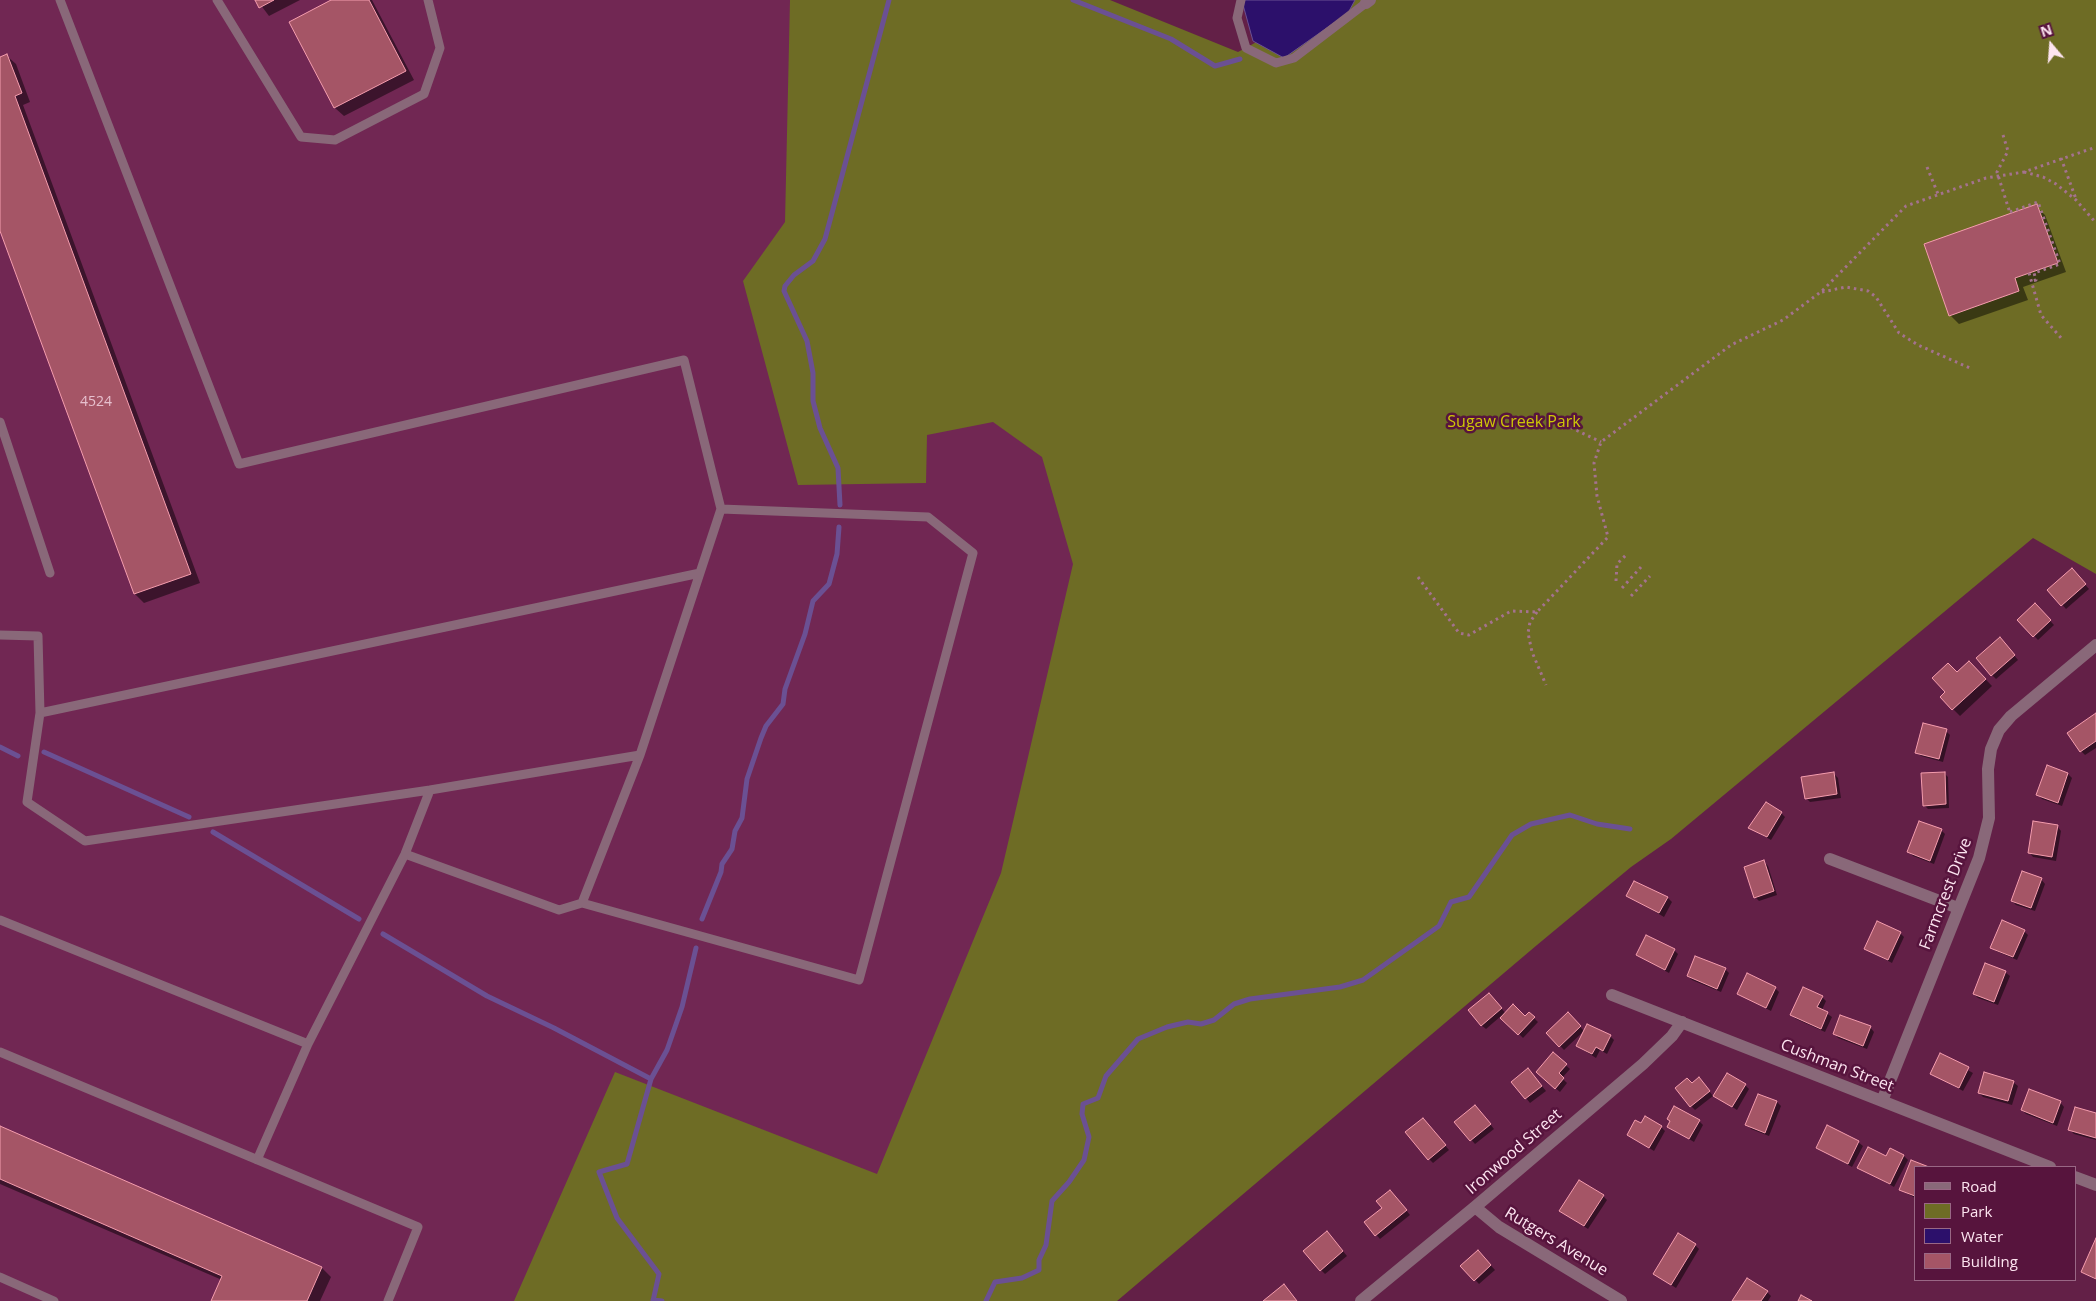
<!DOCTYPE html>
<html>
<head>
<meta charset="utf-8">
<style>
	body { margin:0 }
	#map { position:relative; width:2096px; height:1301px; overflow:hidden; background:#632047; font-family:"Open Sans",sans-serif }
	canvas { display:block }
	.legend { position:absolute; left:1914px; top:1166px; width:162px; height:115px; box-sizing:border-box; background:#57143d; border:1px solid #996785; margin:0; padding:6px 9px; list-style:none; font-size:15px; color:#fde4f0 }
	.legend li { display:flex; align-items:center; gap:10px; height:25px }
	.legend b { width:25px; border:1px solid #996785 }
	.north { position:absolute; left:2026px; top:20px; width:50px; height:50px; -webkit-text-stroke:4px #57143d; paint-order:stroke; rotate:342deg; font-size:14px; font-weight:700; line-height:20px; text-align:center; color:#fde4f0 }
	.north::after { content:''; display:block; margin:auto; width:18px; height:22px; background:#fde4f0; clip-path:polygon(50% 0,100% 100%,50% 72%,0 100%) }
</style>
</head>
<body>
<div id="map">
<canvas width="2096" height="1301"></canvas>
<ul class="legend">
<li><b style="height:6px;background:#896879"></b>Road</li>
<li><b style="height:14px;background:#6e6c25"></b>Park</li>
<li><b style="height:14px;background:#2c106b"></b>Water</li>
<li><b style="height:14px;background:#a55566"></b>Building</li>
</ul>
<div class="north">N</div>
</div>
<script>
const ctx = document.querySelector('canvas').getContext('2d');
ctx.lineJoin = 'round';
function fillPath(path, color) {
  ctx.fillStyle = color;
  ctx.fill(path, 'evenodd');
}
function toPath(rows) {
  const path = new Path2D();
  for (const r of rows) {
    path.moveTo(r[0], r[1]);
    for (let i = 2; i < r.length; i += 2) path.lineTo(r[i], r[i + 1]);
  }
  return path;
}
function stroke(path, color, width, dash) {
  ctx.strokeStyle = color;
  ctx.lineWidth = width;
  ctx.lineCap = dash ? 'butt' : 'round';
  ctx.setLineDash(dash || []);
  ctx.stroke(path);
}
function label(font, color, halo, rows, align = 'center') {
  ctx.font = font + ' "Open Sans",sans-serif';
  ctx.lineWidth = 5;
  ctx.setLineDash([]);
  ctx.textBaseline = 'middle';
  ctx.strokeStyle = halo;
  ctx.fillStyle = color;
  for (const [text, x, y, turn = 0] of rows) {
    ctx.save();
    ctx.translate(x, y);
    ctx.rotate((+turn || 0) * Math.PI / 180);
    ctx.textAlign = isNaN(turn) ? turn : align;
    if (halo) ctx.strokeText(text, 0, 0);
    ctx.fillText(text, 0, 0);
    ctx.restore();
  }
}
const built = toPath([
	[0,0,806,0,1096,477,938,1287,652,1301,0,1301]
]);
const green = toPath([
	[790,0,1110,0,1238,52,1335,0,2096,0,2096,574,2033,538,1671,839,1631,867,1537,945,1117,1301,514,1301,615,1072,877,1174,1001,873,1073,564,1042,457,993,422,927,435,926,483,798,485,743,281,785,222]
]);
const water = toPath([
	[1245,0,1355,0,1348,13,1284,58,1253,41,1242,1,1245,0]
]);
const shadow = toPath([
	[257,0,300,0,269,16],
	[334,0,372,0,414,80,344,116,335,108],
	[7,56,16,64,30,102,23,105,200,583,144,603,135,594,0,227,0,58],
	[2036,206,2045,215,2066,272,2023,287,2028,300,1959,324,1950,315],
	[2072,570,2089,589,2066,609,2049,590],
	[2035,605,2054,625,2038,640,2019,620],
	[2004,643,2018,660,1996,679,1992,675],
	[1969,662,1992,686,1960,716,1941,697,1947,692,1957,673],
	[2096,715,2096,748,2085,755,2081,751],
	[1946,731,1950,735,1943,762,1921,756,1917,752],
	[2047,767,2068,774,2072,778,2062,806,2042,799,2038,795],
	[1944,773,1948,777,1949,808,1928,809,1924,805],
	[1834,774,1838,778,1841,798,1810,802,1806,798],
	[1781,813,1785,817,1771,840,1750,828],
	[2057,826,2061,831,2056,861,2033,857,2029,852],
	[1941,830,1945,834,1934,864,1913,856,1909,852],
	[1764,862,1768,866,1777,895,1759,901,1755,897],
	[2041,879,2045,884,2035,911,2016,905,2012,901],
	[1628,896,1668,898,1672,902,1664,917],
	[2024,931,2028,935,2017,960,1996,951,1992,947],
	[1900,933,1904,937,1892,963,1866,949],
	[1674,950,1678,954,1669,973,1637,955],
	[1725,969,1729,973,1721,992,1692,980,1688,976],
	[2005,972,2010,976,1998,1005,1978,998,1974,994],
	[1775,988,1779,992,1771,1011,1738,994],
	[1822,997,1826,1001,1822,1010,1832,1017,1825,1032,1796,1019,1792,1015],
	[1493,998,1506,1014,1526,1018,1529,1013,1538,1022,1523,1038,1501,1016,1486,1029,1481,1025],
	[1568,1014,1584,1031,1564,1050,1548,1033],
	[1870,1027,1874,1032,1867,1049,1838,1038,1834,1033],
	[1610,1036,1614,1040,1607,1054,1600,1050,1596,1058,1577,1046],
	[1553,1054,1570,1069,1562,1078,1567,1083,1560,1092,1541,1076],
	[1941,1055,1973,1073,1963,1091,1931,1073],
	[1532,1074,1546,1091,1530,1103,1513,1082],
	[2013,1082,2018,1086,2012,1105,1983,1097,1979,1093],
	[1703,1083,1713,1096,1695,1110,1691,1106,1692,1084],
	[1745,1085,1749,1089,1737,1110,1715,1096],
	[1759,1095,1777,1102,1781,1106,1769,1136,1751,1129,1747,1125],
	[2060,1102,2064,1107,2057,1126,2026,1114,2022,1110],
	[1479,1110,1494,1129,1475,1144,1456,1122],
	[2096,1115,2096,1140,2074,1134,2070,1130],
	[1699,1121,1703,1125,1694,1142,1669,1127,1672,1122],
	[1427,1124,1449,1150,1433,1163,1429,1159],
	[1642,1125,1661,1127,1665,1131,1654,1151,1628,1135],
	[0,1128,322,1268,331,1277,320,1301,213,1301,222,1280,0,1184],
	[1858,1142,1863,1146,1852,1167,1817,1147],
	[1904,1156,1908,1160,1894,1187,1859,1167,1886,1158],
	[1911,1162,1926,1167,1915,1167,1915,1198,1901,1190],
	[1394,1195,1410,1215,1380,1239,1366,1223,1383,1208],
	[1603,1196,1607,1200,1588,1229,1561,1211],
	[1331,1237,1347,1256,1325,1274,1321,1270],
	[2096,1241,2096,1280,2082,1272],
	[1695,1245,1699,1249,1676,1288,1654,1274],
	[1482,1256,1495,1270,1479,1284,1462,1266],
	[1767,1292,1771,1296,1768,1301,1733,1301]
]);
const stream = toPath([
	[1073,0,1171,39,1215,66,1240,59],
	[840,505,838,468,820,428,813,401,813,373,807,341,784,291,785,286,794,275,813,261,825,239,889,0],
	[0,747,18,756],
	[44,752,189,817],
	[213,832,359,919],
	[702,919,721,872,722,864,732,849,735,831,742,818,747,779,761,738,766,726,783,704,785,689,805,634,813,601,829,584,837,554,839,527],
	[383,934,487,996,554,1028,651,1079],
	[653,1300,662,1301],
	[653,1301,659,1274,617,1218,599,1172,627,1164,651,1079,667,1050,682,1007,696,948],
	[986,1301,995,1282,1022,1278,1039,1270,1039,1260,1046,1245,1052,1201,1069,1182,1084,1160,1089,1137,1082,1114,1083,1104,1098,1098,1106,1076,1138,1039,1167,1027,1188,1022,1201,1024,1214,1020,1234,1004,1250,999,1340,987,1363,980,1439,926,1451,902,1469,897,1512,835,1531,824,1570,815,1597,824,1630,829]
]);
const building = toPath([
	[255,0,274,0,259,8,255,0],
	[331,0,369,0,406,71,334,108,289,22,331,0],
	[7,54,22,93,15,96,191,574,134,594,0,231,0,57,7,54],
	[2037,204,2058,263,2015,278,2019,291,1949,316,1924,244,2037,204],
	[2072,568,2086,584,2061,606,2047,590,2072,568],
	[2035,603,2051,620,2033,637,2017,620,2035,603],
	[2000,637,2015,655,1991,676,1976,658,2000,637],
	[1969,661,1986,679,1952,710,1940,697,1945,692,1932,678,1948,663,1957,672,1969,661],
	[2096,713,2096,741,2080,752,2067,733,2096,713],
	[1923,723,1947,729,1939,759,1915,753,1923,723],
	[2047,765,2068,773,2058,803,2036,795,2047,765],
	[1834,772,1837,794,1805,799,1801,777,1834,772],
	[1945,772,1946,804,1923,806,1921,773,1945,772],
	[1766,802,1782,812,1767,837,1748,828,1766,802],
	[1919,821,1942,829,1930,861,1907,852,1919,821],
	[2033,821,2058,825,2052,857,2028,853,2033,821],
	[1764,860,1774,891,1754,898,1744,867,1764,860],
	[2022,871,2042,878,2031,908,2011,901,2022,871],
	[1634,881,1668,897,1659,913,1626,896,1634,881],
	[2002,920,2025,930,2013,957,1990,948,2002,920],
	[1877,921,1901,932,1888,960,1864,949,1877,921],
	[1646,935,1675,949,1665,970,1636,955,1646,935],
	[1695,956,1726,968,1717,989,1687,976,1695,956],
	[1985,963,2006,971,1994,1002,1973,994,1985,963],
	[1747,973,1776,987,1766,1008,1737,994,1747,973],
	[1803,987,1823,996,1817,1007,1828,1012,1821,1029,1790,1015,1803,987],
	[1489,993,1502,1008,1481,1026,1468,1010,1489,993],
	[1513,1004,1525,1016,1529,1012,1535,1017,1518,1035,1500,1018,1513,1004],
	[1568,1012,1581,1026,1559,1047,1546,1033,1568,1012],
	[1840,1015,1871,1026,1863,1046,1833,1034,1840,1015],
	[1587,1024,1611,1035,1603,1051,1596,1047,1592,1054,1576,1046,1587,1024],
	[1553,1052,1567,1064,1559,1073,1564,1078,1555,1089,1536,1072,1553,1052],
	[1940,1053,1969,1067,1959,1088,1930,1074,1940,1053],
	[1528,1068,1542,1086,1525,1099,1511,1082,1528,1068],
	[1984,1072,2014,1081,2008,1101,1978,1093,1984,1072],
	[1727,1073,1746,1084,1732,1107,1713,1096,1727,1073],
	[1699,1077,1710,1091,1690,1107,1675,1088,1687,1078,1692,1083,1699,1077],
	[2029,1089,2061,1101,2053,1123,2021,1110,2029,1089],
	[1758,1094,1777,1101,1765,1133,1745,1125,1758,1094],
	[1475,1105,1491,1124,1470,1141,1454,1122,1475,1105],
	[1674,1106,1700,1120,1689,1139,1667,1127,1670,1121,1667,1119,1674,1106],
	[2075,1107,2096,1113,2096,1138,2068,1130,2075,1107],
	[1645,1116,1662,1126,1649,1148,1627,1135,1635,1120,1641,1123,1645,1116],
	[1423,1118,1446,1145,1428,1160,1405,1132,1423,1118],
	[1827,1125,1859,1141,1848,1164,1816,1148,1827,1125],
	[0,1126,322,1267,307,1301,211,1301,222,1276,0,1179,0,1126],
	[1868,1147,1886,1156,1890,1148,1904,1155,1890,1184,1857,1168,1868,1147],
	[1911,1160,1929,1167,1915,1167,1915,1196,1899,1190,1911,1160],
	[1579,1180,1604,1195,1584,1226,1559,1211,1579,1180],
	[1390,1190,1407,1210,1375,1236,1364,1222,1382,1208,1376,1201,1390,1190],
	[1327,1231,1343,1251,1320,1271,1303,1251,1327,1231],
	[1678,1233,1696,1244,1671,1285,1653,1274,1678,1233],
	[2096,1238,2096,1279,2081,1272,2096,1238],
	[1478,1250,1491,1265,1474,1281,1460,1266,1478,1250],
	[1747,1278,1768,1291,1761,1301,1732,1301,1747,1278],
	[1284,1284,1297,1301,1263,1301,1284,1284],
	[1801,1295,1812,1301,1798,1301,1801,1295]
]);
const path = toPath([
	[2003,135,2008,151,1997,172,2010,213],
	[2061,158,2076,199],
	[1927,167,1938,194],
	[2024,172,2043,177,2056,184,2076,200,2096,223],
	[2010,212,2038,202,2060,264,2034,273,2036,280,2032,281],
	[2029,273,2041,315,2062,339],
	[1822,292,1846,287,1868,291,1876,297,1899,333,1918,345,1972,369],
	[1553,419,1601,442],
	[1418,577,1459,633,1469,635,1511,611,1537,612,1608,537,1597,496,1594,463,1601,442,1731,345,1783,320,1822,291,1906,206,1986,178,2024,172,2096,147],
	[1616,581,1617,564,1627,554],
	[1622,588,1641,567],
	[1631,596,1650,576],
	[1537,612,1530,622,1528,633,1532,652,1546,685]
]);
const service = toPath([
	[60,0,239,464,684,360,721,509],
	[217,0,301,137,335,140,424,94,440,48,428,0],
	[1241,0,1237,18,1246,48,1276,63,1294,58,1366,3],
	[0,422,50,573],
	[0,635,38,636,40,713],
	[430,790,85,841,27,802,40,713,700,573],
	[582,903,859,980,973,553,928,517,721,509,640,755],
	[0,920,308,1044,257,1160],
	[308,1044,405,854,430,790,640,755,582,903,559,910,405,854],
	[0,1052,418,1227,388,1301],
	[0,1277,54,1301]
]);
const minor = toPath([
	[1366,3,1370,0],
	[1830,859,1958,908],
	[1612,995,2050,1167],
	[1882,1101,1979,858,1989,818,1988,769,1991,749,1999,730,2011,716,2096,645],
	[2075,1177,2096,1185],
	[1475,1207,1499,1227,1621,1301],
	[1361,1301,1475,1207,1643,1064,1672,1036,1682,1022]
]);
const numberNames = [
	["4524",96,402]
];
const parkNames = [
	["Sugaw Creek Park",1514,422]
];
const streetNames = [
	["Farmcrest Drive",1946,894,-69],
	["Cushman Street",1837,1066,21],
	["Ironwood Street",1514,1152,-41],
	["Rutgers Avenue",1556,1242,31]
];
fillPath(built, '#712753');
fillPath(green, '#6e6c25');
fillPath(water, '#2c106b');
stroke(water, '#6b5093', 1);
fillPath(shadow, '#0007');
stroke(stream, '#6b5093', 5);
fillPath(building, '#a55566');
stroke(building, '#f59dae', 1);
stroke(path, '#a4728e', 3, [2.5, 4]);
stroke(service, '#896879', 9);
stroke(minor, '#896879', 12);
label('14px', '#e7c0ce', null, numberNames);
label('16px', '#cdc707', '#57143d', parkNames);
label('16px', '#fde4f0', '#57143d', streetNames);
</script>
</body>
</html>
